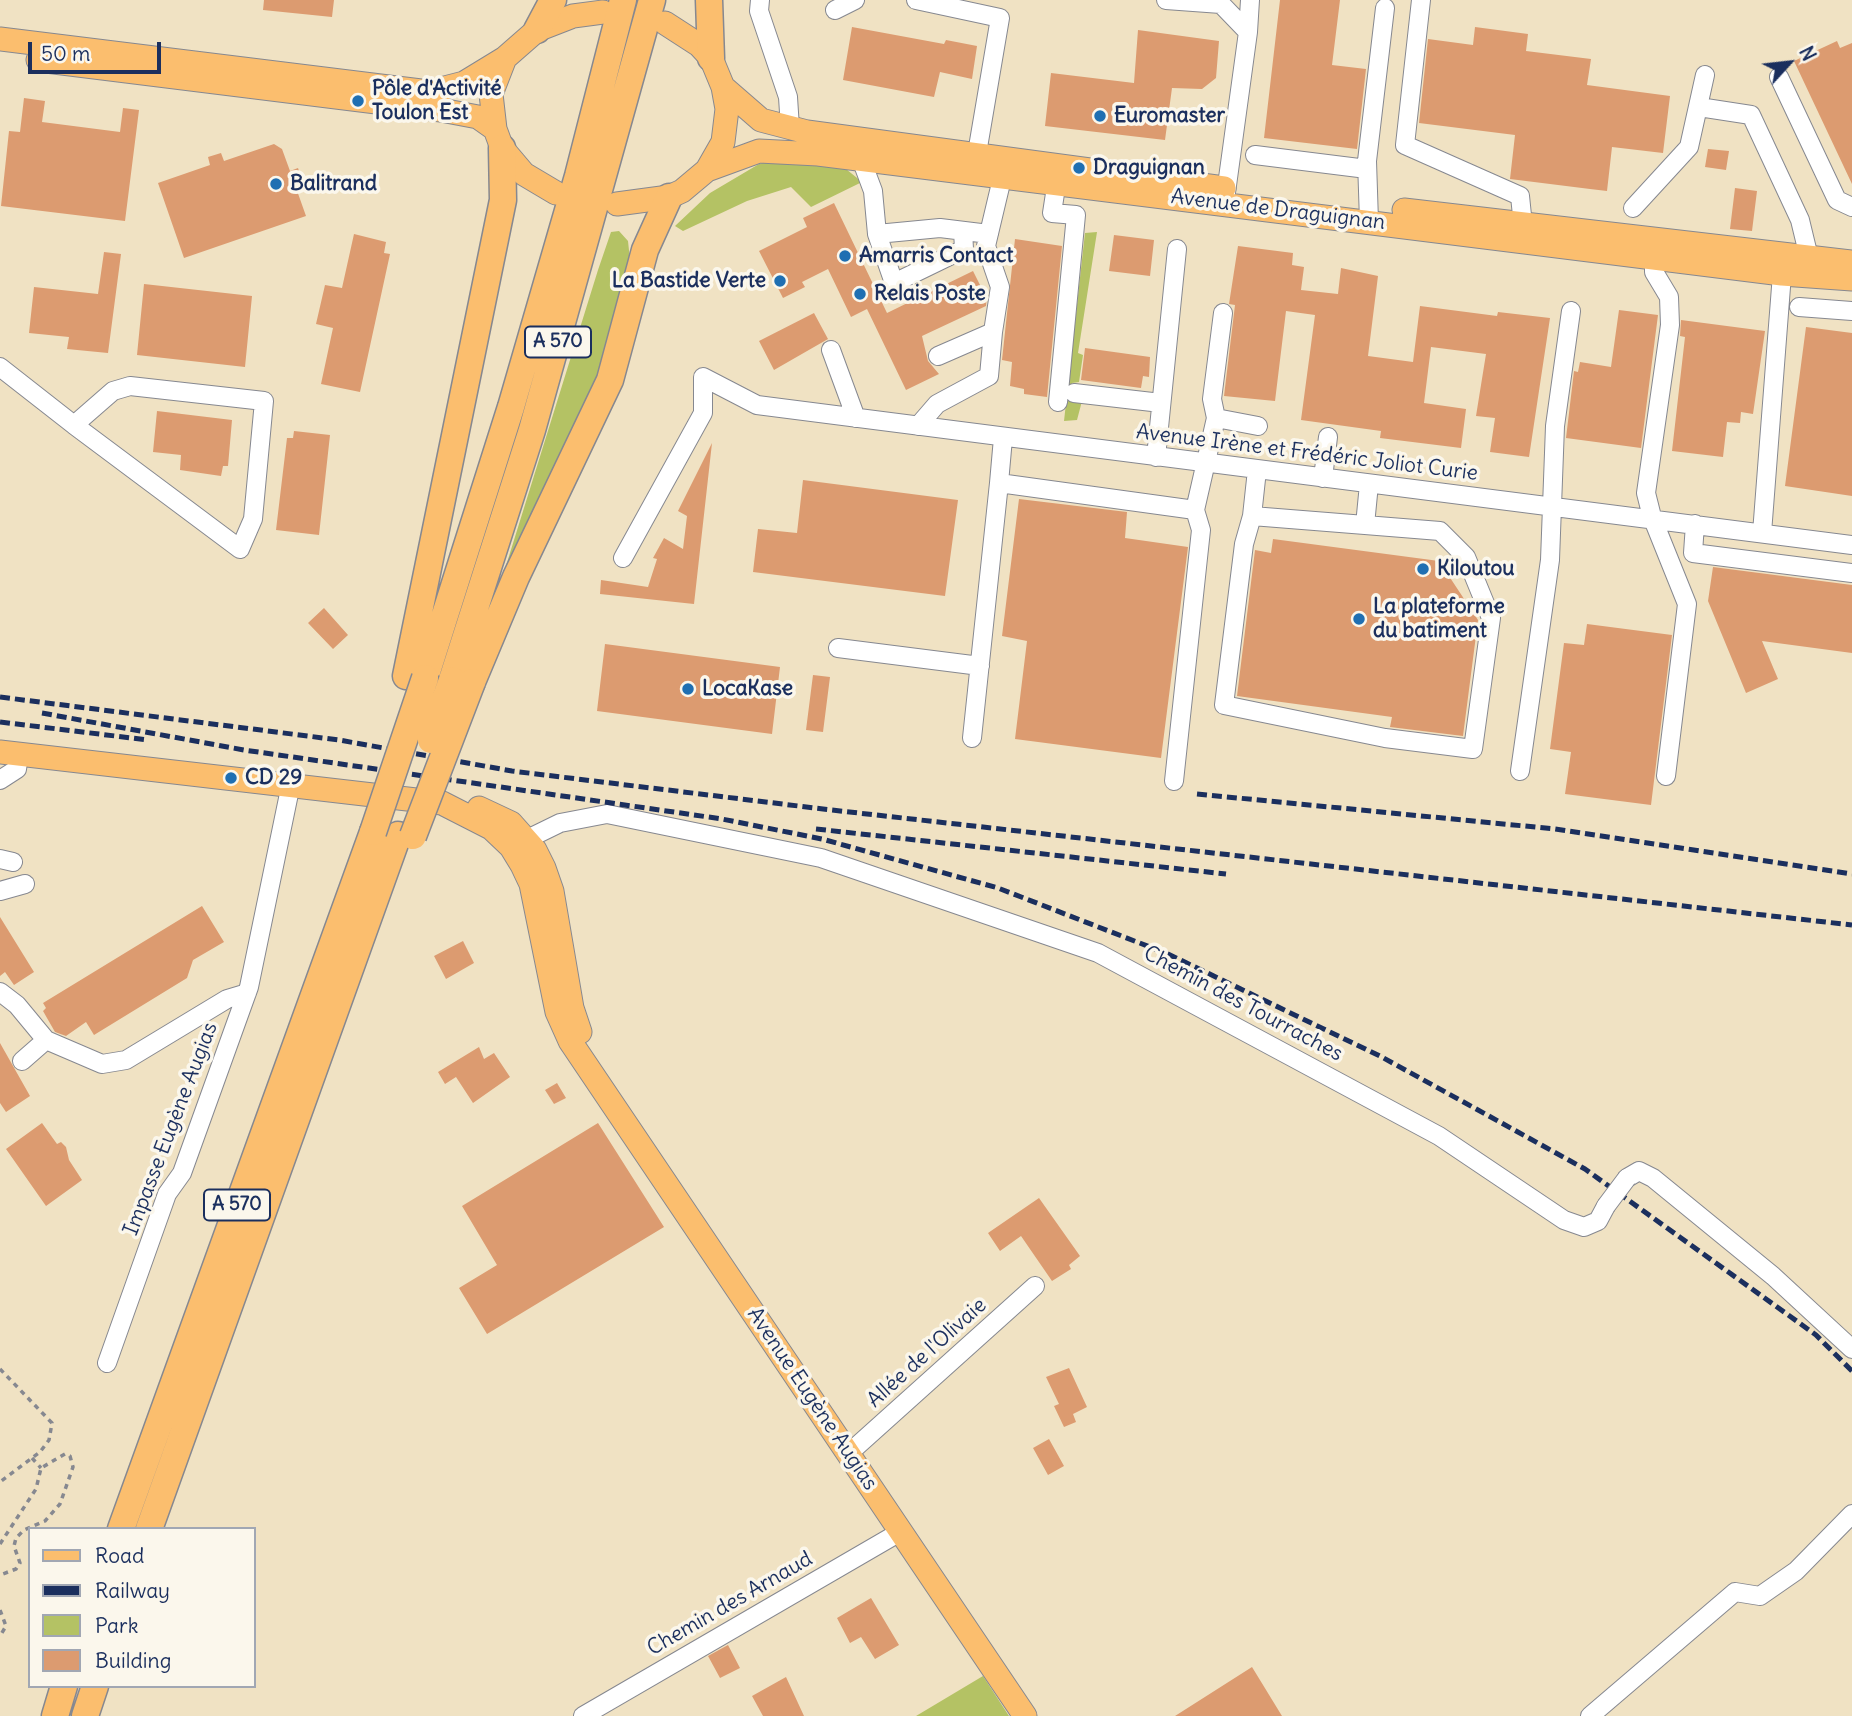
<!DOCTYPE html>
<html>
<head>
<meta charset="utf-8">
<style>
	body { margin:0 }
	#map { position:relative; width:1852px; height:1716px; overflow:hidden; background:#f0e2c3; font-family:Delius,sans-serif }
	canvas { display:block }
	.legend { position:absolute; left:28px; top:1527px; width:228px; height:161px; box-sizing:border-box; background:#fbf7ec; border:2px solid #a1a7b3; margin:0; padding:9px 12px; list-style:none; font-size:21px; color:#1b2f5e }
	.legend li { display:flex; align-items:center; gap:14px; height:35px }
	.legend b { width:35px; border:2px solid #a1a7b3 }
	.north { position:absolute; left:1754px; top:28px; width:70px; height:70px; -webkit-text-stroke:5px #fbf7ec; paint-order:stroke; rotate:63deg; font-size:19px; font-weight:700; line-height:28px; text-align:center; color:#1b2f5e }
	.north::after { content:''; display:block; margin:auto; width:24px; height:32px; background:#1b2f5e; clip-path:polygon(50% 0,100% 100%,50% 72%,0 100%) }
	.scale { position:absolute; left:28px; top:42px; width:133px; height:32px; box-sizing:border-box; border:4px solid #1b2f5e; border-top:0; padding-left:9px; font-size:21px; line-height:24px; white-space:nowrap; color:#1b2f5e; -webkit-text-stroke:5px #fbf7ec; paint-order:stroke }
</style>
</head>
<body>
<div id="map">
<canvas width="1852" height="1716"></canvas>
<ul class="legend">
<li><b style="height:9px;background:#fbbe6e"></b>Road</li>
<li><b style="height:9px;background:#1b2f5e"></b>Railway</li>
<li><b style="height:19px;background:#b4c264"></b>Park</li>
<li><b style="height:19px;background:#dc9b70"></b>Building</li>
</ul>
<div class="north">N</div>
<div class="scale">50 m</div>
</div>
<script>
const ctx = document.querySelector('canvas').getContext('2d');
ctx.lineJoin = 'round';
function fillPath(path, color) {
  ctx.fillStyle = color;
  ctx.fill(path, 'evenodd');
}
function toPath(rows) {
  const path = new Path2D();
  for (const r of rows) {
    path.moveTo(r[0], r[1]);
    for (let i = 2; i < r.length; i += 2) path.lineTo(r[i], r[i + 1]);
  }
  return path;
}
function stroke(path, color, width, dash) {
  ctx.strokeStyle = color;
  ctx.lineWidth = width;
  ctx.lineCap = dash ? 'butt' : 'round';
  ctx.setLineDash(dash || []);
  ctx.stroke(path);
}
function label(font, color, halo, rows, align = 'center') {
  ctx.font = font + ' Delius,sans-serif';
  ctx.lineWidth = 7;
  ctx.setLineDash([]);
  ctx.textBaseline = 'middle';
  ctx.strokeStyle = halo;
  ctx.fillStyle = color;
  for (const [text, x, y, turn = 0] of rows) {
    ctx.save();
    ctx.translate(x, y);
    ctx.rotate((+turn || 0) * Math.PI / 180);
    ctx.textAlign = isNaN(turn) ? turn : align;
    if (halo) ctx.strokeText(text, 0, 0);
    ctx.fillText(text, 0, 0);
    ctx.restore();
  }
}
const green = toPath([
	[774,159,846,169,862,182,811,207,791,187,747,201,683,231,675,226,710,193,759,164],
	[619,231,628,241,630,260,606,359,510,572,505,569,598,270,611,232],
	[1097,232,1078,353,1083,355,1079,382,1072,383,1070,401,1082,401,1077,420,1064,421,1085,233],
	[983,1676,1009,1716,916,1716]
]);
const building = toPath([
	[264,0,334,0,332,17,263,10],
	[1280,0,1340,0,1332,65,1366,69,1357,149,1264,138],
	[852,27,944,44,946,40,977,46,972,79,940,72,934,97,843,80],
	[1475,27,1528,34,1526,51,1591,59,1587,85,1670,96,1663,153,1612,147,1607,191,1590,189,1510,179,1515,135,1419,123,1428,39,1473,45],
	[1138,30,1219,41,1216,78,1202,89,1172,88,1165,140,1045,126,1051,73,1134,83],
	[1837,41,1840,48,1852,43,1852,184,1794,61],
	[24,98,45,101,42,122,120,132,123,108,139,110,125,221,1,206,9,131,20,132],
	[274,144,282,149,290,171,298,168,303,183,295,185,306,216,184,258,158,183,210,165,208,157,221,153,224,161],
	[1708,149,1729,151,1726,170,1705,167],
	[1735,188,1757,191,1752,231,1730,229],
	[834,203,887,313,973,271,983,291,987,292,986,306,922,336,928,361,939,374,906,390,867,309,851,317,828,269,802,282,805,287,783,298,759,251,807,227,803,218],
	[354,234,386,242,384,253,390,254,360,392,321,384,333,328,316,324,325,285,342,288],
	[1114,235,1154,240,1150,276,1109,271],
	[1015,239,1062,246,1047,397,1024,394,1024,389,1010,386,1012,362,1002,360],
	[1238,246,1293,253,1292,265,1304,267,1301,290,1338,294,1341,268,1378,276,1368,356,1413,362,1420,306,1497,316,1498,312,1550,318,1529,457,1490,452,1495,418,1476,416,1486,354,1431,347,1424,403,1466,409,1461,448,1380,438,1381,431,1301,420,1315,315,1286,311,1275,401,1224,396,1235,305,1229,304],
	[104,252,121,254,108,353,67,349,69,337,29,333,34,287,98,294],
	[144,284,252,296,245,367,137,355],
	[1619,310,1658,315,1641,448,1566,438,1574,371,1578,372,1580,362,1611,367],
	[814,313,828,339,774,370,759,341],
	[1681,320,1765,331,1753,414,1741,412,1740,423,1727,422,1723,457,1672,451,1685,337,1680,336],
	[1806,327,1852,333,1852,496,1785,486],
	[1085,348,1150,357,1149,377,1143,376,1141,388,1081,380],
	[157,411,232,420,228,466,223,466,221,476,180,470,181,455,153,452],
	[294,431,330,435,319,535,276,530,287,438,293,438],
	[712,443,694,604,600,594,601,580,648,587,657,559,653,558,664,538,683,549,687,516,678,511],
	[803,480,958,500,945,596,753,572,758,529,797,533],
	[1019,499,1127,512,1125,538,1188,547,1161,758,1015,739,1027,641,1002,636],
	[1273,539,1439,561,1478,620,1463,736,1390,727,1392,717,1237,696,1255,550,1271,553],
	[1713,567,1852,585,1852,653,1762,641,1778,679,1746,693,1708,601],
	[324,608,348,635,333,649,308,623],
	[1587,624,1672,635,1651,805,1565,794,1571,752,1550,749,1564,643,1584,645],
	[605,644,780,667,772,734,597,711],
	[813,675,830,677,823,732,806,730],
	[202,906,224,942,193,960,187,978,94,1035,86,1022,66,1036,55,1032,43,1011,46,1008,43,1003],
	[0,917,34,972,14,985,5,972,0,976],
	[463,941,474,963,446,979,434,956],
	[0,1043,30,1096,6,1112,0,1103],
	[479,1047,484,1059,494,1053,510,1077,473,1103,456,1077,445,1084,438,1072],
	[557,1083,566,1098,554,1104,545,1090],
	[42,1123,57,1144,61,1142,66,1147,69,1160,82,1180,46,1206,6,1149],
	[598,1123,664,1227,487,1334,459,1288,497,1265,462,1206],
	[1039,1198,1080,1256,1069,1265,1071,1269,1052,1281,1021,1236,1000,1251,988,1233],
	[1069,1368,1087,1407,1073,1414,1076,1422,1064,1427,1054,1406,1059,1404,1046,1377],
	[1049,1439,1064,1466,1048,1475,1033,1448],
	[871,1598,899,1645,875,1659,861,1637,850,1643,837,1618],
	[728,1645,740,1668,720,1678,708,1656],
	[1252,1667,1282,1716,1175,1716],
	[786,1677,804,1716,763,1716,752,1696]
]);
const path = toPath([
	[0,1369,52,1423,49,1440,40,1452,0,1482],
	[32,1458,41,1468],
	[0,1544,36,1489,41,1468,65,1454,70,1456,73,1467,60,1504,45,1521,24,1530,16,1538,14,1546,20,1563,16,1569,0,1575],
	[0,1610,6,1626,0,1636]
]);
const minor = toPath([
	[760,0,759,11,788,97,790,128],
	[916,0,1000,18,975,165],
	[1166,0,1221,4,1248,32,1225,200],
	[1421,0,1405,145,1520,196,1524,235],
	[835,10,855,0],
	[1248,32,1250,0],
	[1779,77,1837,200,1852,207],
	[1699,107,1751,115,1800,220,1807,249,1807,268],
	[1255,155,1367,169],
	[861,159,873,191,877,234,940,228,989,234],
	[1633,208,1689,147,1705,75],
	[1369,221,1367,161,1385,8],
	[877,234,894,283,964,249,963,231],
	[1654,246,1654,272,1669,297,1670,325,1646,493,1652,517,1687,604,1666,776],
	[1799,307,1852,311],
	[831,350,856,418],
	[938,356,993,332,1000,287,986,246,1005,166],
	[0,367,74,425,240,549,253,519,264,401,130,386,113,391,74,425],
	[1074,393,1161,403],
	[1058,402,1076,215,1052,213,1058,174],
	[1216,418,1212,399,1223,313],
	[918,426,937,404,989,376,993,332],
	[1003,438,999,483,1195,510,1216,418,1258,426],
	[1156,457,1177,249],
	[1257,470,1252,516,1365,525,1369,484],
	[1323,478,1328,437],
	[1252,516,1244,544,1224,705,1385,738,1473,749,1491,618,1466,557,1440,531,1365,525],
	[1695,524,1693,553,1852,573],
	[1762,533,1782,274],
	[623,558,703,413,703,377,757,405,1852,545],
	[838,648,980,666],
	[972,738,999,483],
	[1520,771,1550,560,1555,426,1571,311],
	[0,780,17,769,19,755],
	[1174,781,1201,530,1195,510],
	[515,845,560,823,607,814,821,858,1098,953,1439,1136,1564,1220,1584,1227,1598,1221,1606,1206],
	[0,859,13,862],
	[0,891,25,884],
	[0,992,17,1005,46,1040,102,1064,126,1060,227,999,247,993],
	[22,1061,46,1040],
	[1627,1178,1639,1171,1653,1178,1773,1276,1852,1349],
	[107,1363,167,1194,182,1173,249,987,291,784],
	[848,1454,1035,1286],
	[583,1716,900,1532],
	[1590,1716,1735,1592,1760,1596,1796,1571,1852,1514]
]);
const major = toPath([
	[0,39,429,92,464,83,505,58],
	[38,60,441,110,478,117,495,129],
	[723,87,761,120,807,132,1224,188],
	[707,170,759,151,818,154,1782,274,1852,279],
	[556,193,524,174,502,148,495,129,491,94,505,58,537,30,573,16,603,12],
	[617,204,669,197,682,191,707,170,723,142,727,109,723,87,711,58,699,45,665,23],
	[1404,210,1852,262],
	[0,752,442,803],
	[442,803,491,828,511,847,522,865,531,884,557,1012,570,1041,1025,1716],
	[479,808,511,823,535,850,544,868,552,891,572,1008,580,1032]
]);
const highway = toPath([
	[709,0,711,58],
	[537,30,553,0],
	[406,676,503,200,502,148],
	[425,678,511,407,578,176,623,0],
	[452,680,532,430,652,0],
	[472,682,516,577,610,380,645,250,669,197],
	[121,1529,373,832],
	[149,1529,398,835],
	[55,1716,64,1686],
	[85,1716,95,1686]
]);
const rail = toPath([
	[0,697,339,740,512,771,823,809,1852,925],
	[42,713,244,750,722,819,822,839,998,888,1168,954,1380,1056,1585,1169,1816,1335,1852,1371],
	[0,722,148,740],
	[1197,794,1555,829,1852,874],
	[816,829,1226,874]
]);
const minorBridge = toPath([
	[1606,1206,1627,1178]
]);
const highwayBridge = toPath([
	[431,740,452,680],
	[373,832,425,678],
	[413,836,472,682]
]);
const markers = [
	[358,101,7,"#1f6fb2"],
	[1100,116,7,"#1f6fb2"],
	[1079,168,7,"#1f6fb2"],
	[276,184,7,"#1f6fb2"],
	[845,256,7,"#1f6fb2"],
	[780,281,7,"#1f6fb2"],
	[860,294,7,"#1f6fb2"],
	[1423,569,7,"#1f6fb2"],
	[1359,619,7,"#1f6fb2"],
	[688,689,7,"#1f6fb2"],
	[231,778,7,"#1f6fb2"]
];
const shields = [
	[558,342,66],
	[237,1205,66]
];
const shieldNames = [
	["A 570",558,342],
	["A 570",237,1205]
];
const poiNames = [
	["Pôle d'Activité",372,89],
	["Toulon Est",372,113],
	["Euromaster",1114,116],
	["Draguignan",1093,168],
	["Balitrand",290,184],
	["Amarris Contact",859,256],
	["La Bastide Verte",766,281,"right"],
	["Relais Poste",874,294],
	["Kiloutou",1437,569],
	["La plateforme",1373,607],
	["du batiment",1373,631],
	["LocaKase",702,689],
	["CD 29",245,778]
];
const streetNames = [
	["Avenue de Draguignan",1278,210,7],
	["Avenue Irène et Frédéric Joliot Curie",1307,453,7],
	["Chemin des Tourraches",1243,1004,28],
	["Impasse Eugène Augias",171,1129,-69],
	["Allée de l'Olivaie",927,1353,-42],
	["Avenue Eugène Augias",812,1399,56],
	["Chemin des Arnaud",730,1604,-30]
];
fillPath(green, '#b4c264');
fillPath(building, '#dc9b70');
stroke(minor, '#868890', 20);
stroke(major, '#868890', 25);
stroke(highway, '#868890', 29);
stroke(path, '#868890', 3.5, [5, 5]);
stroke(minor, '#fff', 18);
stroke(major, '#fbbe6e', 23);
stroke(highway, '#fbbe6e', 26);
stroke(rail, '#1b2f5e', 5, [10, 5]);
stroke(minorBridge, '#868890', 20, []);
stroke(highwayBridge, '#868890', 29, []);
stroke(minorBridge, '#fff', 18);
stroke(highwayBridge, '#fbbe6e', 26);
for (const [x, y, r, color] of markers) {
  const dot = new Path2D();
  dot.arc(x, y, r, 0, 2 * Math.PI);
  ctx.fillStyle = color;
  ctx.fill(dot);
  stroke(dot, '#fbf7ec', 2.5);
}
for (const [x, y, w] of shields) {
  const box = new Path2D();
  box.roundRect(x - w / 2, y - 15.5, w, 31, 5);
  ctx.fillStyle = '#fbf7ec';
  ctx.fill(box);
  stroke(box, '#1b2f5e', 2);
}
label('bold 19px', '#1b2f5e', null, shieldNames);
label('bold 21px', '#1b2f5e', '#fbf7ec', poiNames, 'left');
label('21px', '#1b2f5e', '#fbf7ec', streetNames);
</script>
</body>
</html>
